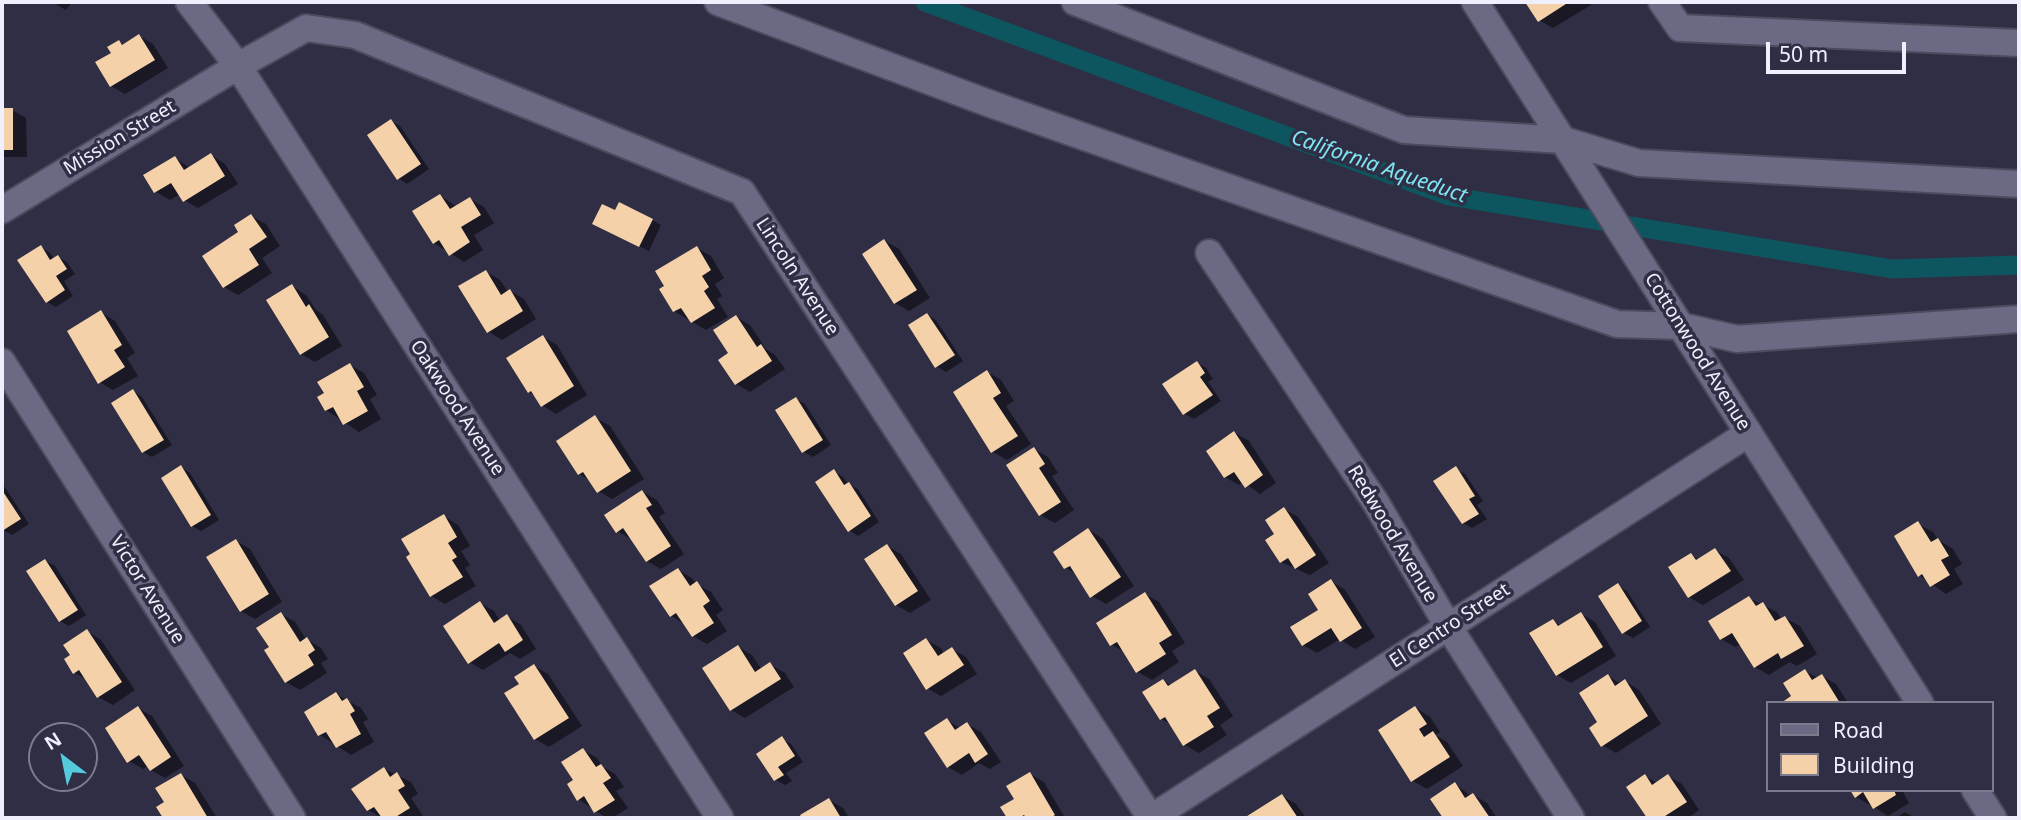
<!DOCTYPE html>
<html>
<head>
<meta charset="utf-8">
<style>
	body { margin:0 }
	#map { position:relative; width:2021px; height:820px; overflow:hidden; background:#2f2e44; font-family:"Noto Sans",sans-serif }
	canvas { display:block }
	.frame { position:absolute; inset:0; border:4px solid #efeffd; pointer-events:none }
	.legend { position:absolute; left:1766px; top:701px; width:228px; height:91px; box-sizing:border-box; background:#2f2e44; border:2px solid #7c7b8e; margin:0; padding:9px 12px; list-style:none; font-size:21px; color:#efeffd }
	.legend li { display:flex; align-items:center; gap:14px; height:35px }
	.legend b { width:35px; border:2px solid #7c7b8e }
	.north { position:absolute; left:28px; top:722px; width:70px; height:70px; box-sizing:border-box; background:#2f2e44; border:2px solid #7c7b8e; border-radius:50%; rotate:328deg; font-size:19px; font-weight:700; line-height:28px; text-align:center; color:#efeffd }
	.north::after { content:''; display:block; margin:auto; width:24px; height:32px; background:#54cadc; clip-path:polygon(50% 0,100% 100%,50% 72%,0 100%) }
	.scale { position:absolute; left:1766px; top:42px; width:140px; height:32px; box-sizing:border-box; border:4px solid #efeffd; border-top:0; padding-left:9px; font-size:21px; line-height:24px; white-space:nowrap; color:#efeffd; -webkit-text-stroke:5px #2f2e44; paint-order:stroke }
</style>
</head>
<body>
<div id="map">
<canvas width="2021" height="820"></canvas>
<div class="frame"></div>
<ul class="legend">
<li><b style="height:9px;background:#6b6a84"></b>Road</li>
<li><b style="height:19px;background:#f4d1a8"></b>Building</li>
</ul>
<div class="north">N</div>
<div class="scale">50 m</div>
</div>
<script>
const ctx = document.querySelector('canvas').getContext('2d');
ctx.lineJoin = 'round';
function fillPath(path, color) {
  ctx.fillStyle = color;
  ctx.fill(path, 'evenodd');
}
function toPath(rows) {
  const path = new Path2D();
  for (const r of rows) {
    path.moveTo(r[0], r[1]);
    for (let i = 2; i < r.length; i += 2) path.lineTo(r[i], r[i + 1]);
  }
  return path;
}
function stroke(path, color, width, dash) {
  ctx.strokeStyle = color;
  ctx.lineWidth = width;
  ctx.lineCap = dash ? 'butt' : 'round';
  ctx.setLineDash(dash || []);
  ctx.stroke(path);
}
function label(font, color, halo, rows, align = 'center') {
  ctx.font = font + ' "Noto Sans",sans-serif';
  ctx.lineWidth = 7;
  ctx.setLineDash([]);
  ctx.textBaseline = 'middle';
  ctx.strokeStyle = halo;
  ctx.fillStyle = color;
  for (const [text, x, y, turn = 0] of rows) {
    ctx.save();
    ctx.translate(x, y);
    ctx.rotate((+turn || 0) * Math.PI / 180);
    ctx.textAlign = isNaN(turn) ? turn : align;
    if (halo) ctx.strokeText(text, 0, 0);
    ctx.fillText(text, 0, 0);
    ctx.restore();
  }
}
const shadow = toPath([
	[51,2,72,2,66,10],
	[1527,2,1596,2,1553,28,1539,20],
	[139,36,153,44,168,68,125,94,111,86,113,54,119,42,124,45],
	[2,110,12,110,26,118,27,157,2,157],
	[391,121,400,126,429,169,407,184,398,178],
	[211,155,225,164,238,184,198,208,184,200,180,194,170,200,156,192,175,158,190,168],
	[441,196,457,207,470,199,484,207,494,223,474,235,483,250,464,262,434,243],
	[616,213,652,220,661,225,649,251,603,229],
	[251,216,266,224,280,246,262,258,272,273,238,295,224,287,204,257,241,233],
	[885,241,899,249,930,298,909,311,895,303],
	[41,247,50,253,54,259,58,257,67,262,75,274,64,281,73,296,56,307,47,302],
	[697,248,711,256,724,278,715,284,722,296,717,299,728,317,706,330,674,311],
	[486,272,500,280,508,292,510,291,524,299,536,319,502,340,488,331],
	[292,286,306,295,316,310,323,315,342,346,315,362,301,354],
	[101,312,115,321,135,353,127,358,138,376,113,390,99,382],
	[927,315,936,320,963,361,946,372,936,366],
	[736,317,750,325,766,349,775,355,785,369,750,392,736,384,731,354],
	[543,337,557,345,587,395,556,414,542,405,537,397,529,392],
	[1197,363,1206,368,1213,379,1208,382,1221,401,1194,419,1185,414],
	[350,365,364,373,377,395,370,399,381,419,359,432,326,410,326,394],
	[987,372,1001,380,1014,401,1006,406,1031,444,1007,460,993,452],
	[133,391,142,397,172,445,152,457,143,452],
	[796,399,805,404,831,445,813,457,804,452],
	[596,418,610,426,644,479,612,499,598,491,591,481,579,474],
	[1235,433,1249,441,1276,483,1260,494,1243,482,1239,485,1225,477],
	[1034,449,1048,457,1058,473,1052,476,1074,510,1055,523,1040,515],
	[181,467,190,473,219,520,201,531,192,526],
	[1456,469,1465,474,1483,501,1477,505,1487,519,1472,528,1463,523],
	[834,471,843,477,848,484,858,489,879,522,858,536,849,530],
	[2,483,29,524,12,535,2,529],
	[643,492,657,500,665,513,659,517,684,554,661,569,647,561,631,539,617,531],
	[1284,509,1298,517,1329,563,1310,575,1281,562,1276,535],
	[444,516,458,525,470,546,461,551,470,565,465,568,476,586,445,604,431,596],
	[1918,524,1933,532,1938,540,1953,549,1962,564,1954,569,1963,584,1946,594,1919,575],
	[1089,530,1103,539,1134,586,1106,604,1092,596,1077,575,1066,568],
	[236,541,250,549,282,602,255,619,241,611],
	[887,546,901,554,931,600,910,613,896,605],
	[1715,550,1729,558,1744,580,1703,605,1689,597,1691,555,1700,560],
	[46,561,55,566,86,615,69,626,60,621],
	[678,570,692,578,696,584,711,592,723,610,716,615,727,631,707,644,693,636,686,625,671,616],
	[1331,581,1345,590,1375,637,1355,649,1340,639,1317,653,1303,645,1321,610],
	[1618,586,1627,591,1650,627,1633,638,1624,633],
	[1145,594,1159,602,1185,643,1172,651,1179,662,1152,680,1138,672,1125,652,1112,645],
	[1749,598,1777,612,1782,620,1785,618,1800,626,1817,654,1797,666,1790,662,1769,675,1755,667,1741,644,1735,647,1721,639],
	[480,603,494,611,500,621,507,616,521,625,536,649,520,659,510,653,483,670,469,662],
	[281,614,295,622,306,639,321,648,328,659,321,663,327,673,300,690,286,682,266,651,271,648],
	[1581,614,1595,622,1616,656,1571,683,1557,675,1553,621,1562,626],
	[87,631,101,640,135,690,113,705,98,697,88,680,75,673,73,655],
	[926,640,941,648,944,654,952,649,966,657,977,674,941,696,927,688],
	[738,647,752,655,762,670,771,665,785,673,794,687,745,718,731,710],
	[534,666,548,674,582,726,549,747,535,739,521,684],
	[1195,671,1209,679,1233,716,1220,725,1227,735,1199,753,1185,745,1172,725,1161,719,1163,681,1172,685],
	[1805,671,1818,678,1822,676,1836,684,1848,703,1785,703,1794,697],
	[1608,676,1621,684,1625,681,1639,690,1661,724,1616,753,1602,745,1599,723],
	[336,694,361,708,368,719,363,722,374,742,351,755,320,735],
	[138,708,152,716,184,766,165,778,151,770,148,766,143,769,129,761],
	[1416,708,1430,717,1440,732,1435,735,1447,742,1463,766,1427,789,1413,781,1381,731],
	[947,720,960,728,967,724,981,732,1001,762,990,769,979,763,962,775,948,767],
	[782,739,791,744,803,762,786,773,792,781,785,785,776,780,758,754],
	[583,750,597,758,603,767,615,774,624,787,616,791,628,808,612,818,607,818,578,799],
	[384,769,411,782,418,794,411,798,423,816,420,818,382,818,368,810],
	[1030,774,1044,782,1065,818,1009,818,1003,808,1017,800],
	[181,775,195,783,217,818,165,818,158,807,166,803],
	[1645,776,1657,783,1668,776,1682,784,1699,810,1688,818,1649,818,1628,787],
	[1455,784,1471,796,1473,795,1487,803,1497,818,1443,818],
	[1852,790,1902,790,1909,803,1888,816,1874,807,1872,803,1870,805,1856,797],
	[1282,796,1296,804,1306,818,1247,818],
	[829,800,843,808,849,818,804,818,803,816],
	[1905,812,1915,818,1895,818]
]);
const canal = toPath([
	[925,2,1449,196,1892,269,2019,265]
]);
const building = toPath([
	[1525,2,1569,2,1538,22],
	[139,34,155,60,110,87,95,62,111,53,107,47,119,40,122,45],
	[2,108,13,108,13,150,2,150],
	[391,119,421,164,397,180,367,135],
	[211,153,225,176,183,202,171,183,154,193,143,175,175,156,184,170],
	[440,194,450,209,470,197,481,215,461,227,470,242,449,256,439,240,433,244,412,211],
	[619,202,653,219,639,247,592,224,602,204,615,210],
	[251,214,267,237,249,249,259,265,223,288,202,256,238,232,234,225],
	[884,239,917,290,894,304,862,254],
	[41,245,50,260,58,255,67,269,56,276,65,290,46,303,17,260],
	[697,246,711,270,702,276,709,287,704,291,715,308,691,323,681,308,673,312,659,289,664,286,655,271],
	[486,270,501,295,510,289,523,311,487,333,458,286],
	[292,284,306,307,309,304,329,337,300,355,266,300],
	[101,310,122,345,114,350,125,367,98,384,67,331],
	[927,313,955,355,935,368,908,325],
	[736,315,757,347,761,344,772,361,735,385,718,360,728,353,713,330],
	[543,335,574,386,541,407,531,391,528,393,506,358],
	[1197,361,1205,373,1200,377,1213,395,1183,415,1162,384],
	[350,363,364,387,357,391,368,411,343,425,333,407,325,411,317,397,324,393,317,382],
	[987,370,1001,393,993,398,1018,436,991,453,953,392],
	[133,389,164,440,142,453,111,403],
	[796,397,823,440,802,453,775,410],
	[595,415,631,471,597,493,583,472,578,475,556,441],
	[1234,431,1263,475,1245,488,1234,472,1224,478,1206,451],
	[1034,447,1045,464,1039,468,1061,502,1039,516,1006,465],
	[181,465,211,515,191,527,161,478],
	[1456,466,1475,496,1469,499,1479,514,1462,524,1433,481],
	[834,469,844,485,849,482,871,516,848,532,815,482],
	[2,490,21,519,2,531],
	[642,490,652,505,646,508,671,546,646,562,623,528,616,533,604,515],
	[1284,507,1316,555,1295,569,1288,558,1280,563,1265,540,1274,534,1265,520],
	[444,514,457,537,448,543,457,557,452,560,463,577,430,597,406,557,410,554,401,539],
	[1918,521,1931,542,1938,538,1949,556,1941,560,1950,575,1930,587,1922,574,1918,577,1894,536],
	[1088,528,1121,577,1090,598,1070,566,1064,569,1053,552],
	[236,539,269,594,240,612,206,557],
	[887,544,918,591,895,606,864,559],
	[1715,548,1731,571,1688,598,1668,567,1691,553,1696,560],
	[45,559,78,610,59,622,26,571],
	[678,568,690,586,697,581,710,601,703,606,714,623,692,637,676,613,670,617,649,586],
	[1331,579,1362,628,1340,642,1331,628,1302,646,1290,627,1318,610,1308,594],
	[1618,583,1642,621,1622,634,1598,596],
	[1145,592,1172,635,1159,643,1166,654,1136,673,1117,642,1110,646,1096,623],
	[1749,596,1756,606,1763,602,1775,621,1785,616,1804,646,1781,659,1778,653,1754,668,1732,633,1720,640,1708,621],
	[480,601,494,623,507,614,523,640,505,652,499,643,468,664,443,626],
	[281,612,300,642,307,637,315,650,308,655,314,665,285,683,264,650,269,647,256,628],
	[1581,612,1603,647,1556,676,1529,633,1553,619,1558,626],
	[87,629,122,682,97,698,79,670,73,674,64,659,70,655,63,645],
	[926,638,938,656,952,647,964,665,926,690,903,653],
	[738,645,755,672,770,662,781,679,730,711,702,668],
	[534,664,569,718,534,740,504,693,519,684,514,677],
	[1195,669,1220,708,1207,716,1214,727,1183,746,1165,717,1160,720,1142,692,1163,679,1168,686],
	[1805,669,1812,680,1822,674,1840,703,1781,703,1791,696,1783,683],
	[1608,674,1615,686,1625,679,1648,716,1601,747,1589,728,1597,722,1579,693],
	[336,692,342,701,347,698,355,711,350,714,361,734,336,748,326,732,318,736,304,712],
	[138,706,171,757,150,771,139,755,127,763,105,728],
	[1415,706,1427,724,1419,729,1424,737,1433,731,1450,757,1411,782,1378,730],
	[947,718,955,730,967,722,988,754,975,763,969,753,947,768,924,733],
	[782,736,795,756,778,767,784,775,774,781,756,754],
	[583,748,596,767,601,764,611,778,603,783,615,800,594,813,584,796,577,801,567,784,573,780,561,762],
	[384,767,390,777,397,772,405,786,398,790,410,808,394,818,382,818,374,807,367,811,351,789],
	[1030,772,1055,815,1050,818,1026,818,1024,815,1019,818,1007,818,1000,807,1014,799,1006,786],
	[181,773,208,818,163,818,156,807,164,802,155,788],
	[1645,774,1652,785,1668,774,1687,802,1662,818,1647,818,1626,787],
	[1455,782,1465,798,1473,793,1490,818,1443,818,1430,799],
	[1850,790,1894,790,1896,795,1873,809,1863,792,1855,798],
	[1282,794,1298,818,1244,818],
	[829,798,841,818,802,818,800,815]
]);
const minor = toPath([
	[189,2,238,66,720,818],
	[718,2,988,103,1617,324,1681,326,1737,339,2019,319],
	[1075,2,1404,130,1563,140,1639,163,2019,184],
	[1475,2,1920,703],
	[1662,2,1680,28,2019,43],
	[2,210,238,66,306,28,355,35,742,192,1151,818],
	[1209,253,1376,503,1448,626,1571,818],
	[2,362,292,818],
	[1975,790,1993,818],
	[1151,818,1749,433]
]);
const streetNames = [
	["Mission Street",120,138,-31],
	["Lincoln Avenue",797,277,57],
	["Cottonwood Avenue",1697,352,58],
	["Oakwood Avenue",457,408,57],
	["Redwood Avenue",1392,534,59],
	["Victor Avenue",147,590,58],
	["El Centro Street",1450,626,-33]
];
const waterNames = [
	["California Aqueduct",1379,167,19]
];
fillPath(shadow, '#0007');
stroke(canal, '#0e565f', 19);
fillPath(building, '#f4d1a8');
stroke(minor, '#4c4a5d', 30);
stroke(minor, '#6b6a84', 26);
label('19px', '#efeffd', '#2f2e44', streetNames);
label('italic 21px', '#7fe4f2', '#2f2e44', waterNames);
</script>
</body>
</html>
